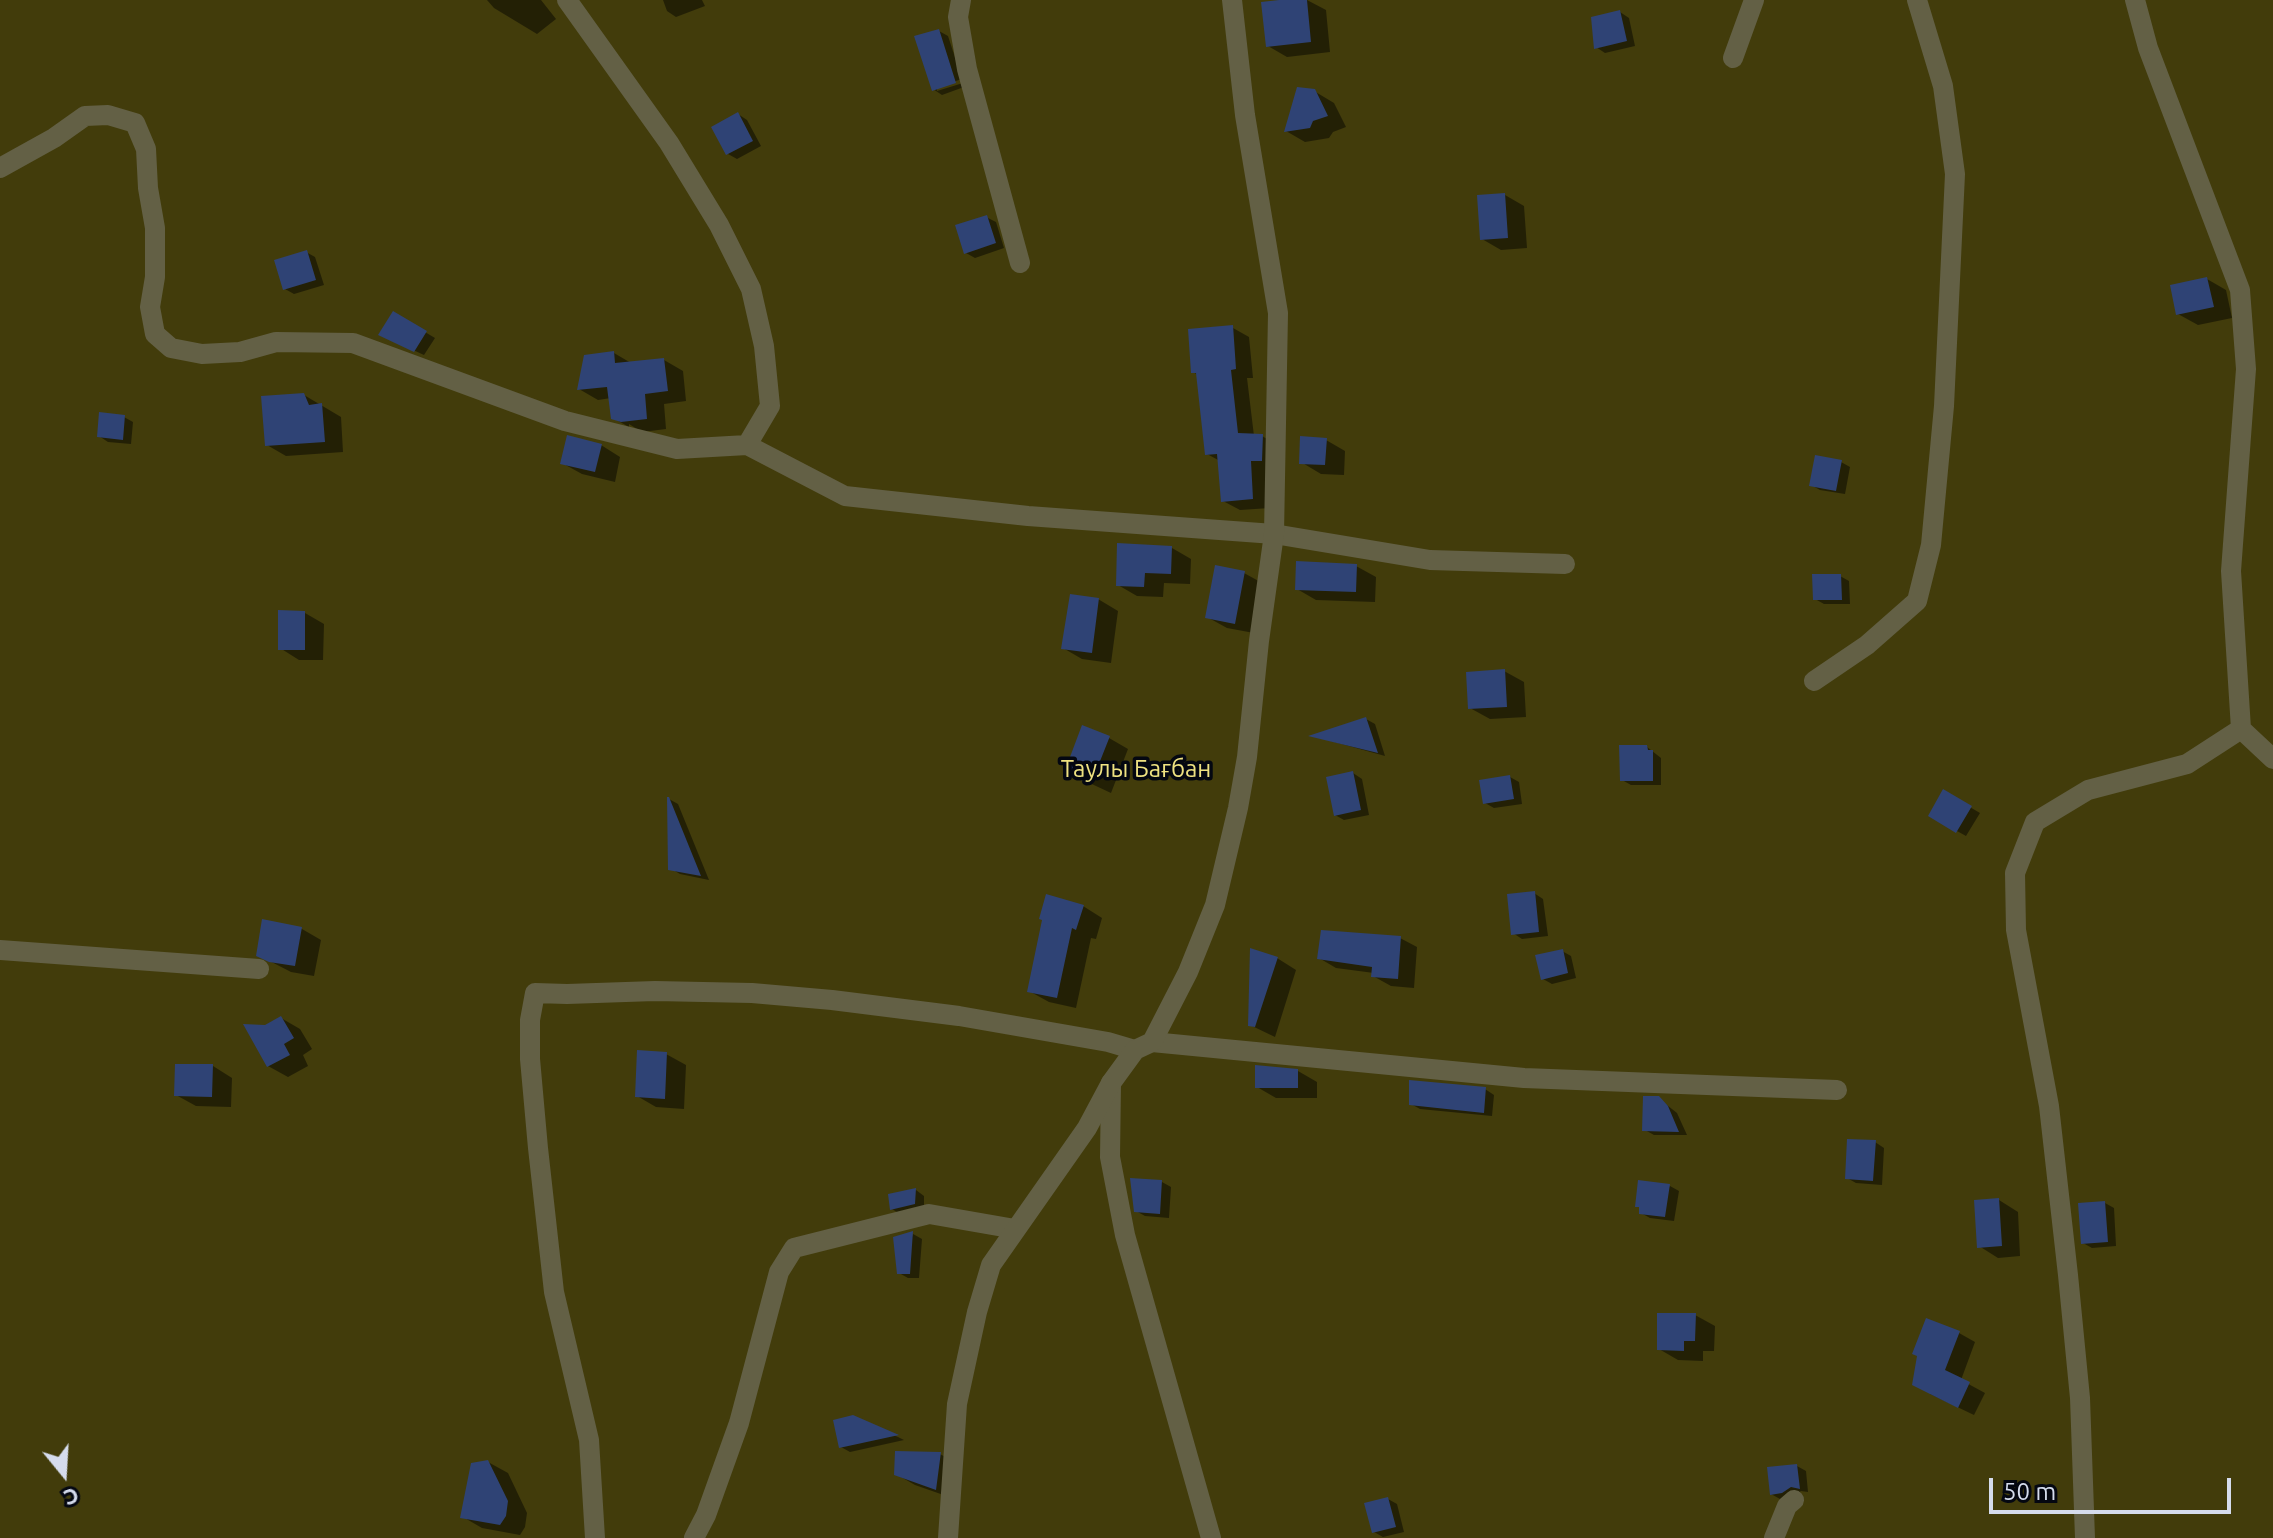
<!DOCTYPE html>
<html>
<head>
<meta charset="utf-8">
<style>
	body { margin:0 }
	#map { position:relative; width:2273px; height:1538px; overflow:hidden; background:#131c34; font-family:Ubuntu,sans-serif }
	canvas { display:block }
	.north { position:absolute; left:24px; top:1434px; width:80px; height:80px; -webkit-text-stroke:6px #040711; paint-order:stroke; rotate:162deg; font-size:22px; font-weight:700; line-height:32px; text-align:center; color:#d5dced }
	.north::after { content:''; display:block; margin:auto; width:28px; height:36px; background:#d5dced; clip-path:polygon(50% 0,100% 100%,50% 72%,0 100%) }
	.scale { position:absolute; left:1989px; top:1478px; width:242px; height:36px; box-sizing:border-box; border:4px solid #d5dced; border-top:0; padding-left:10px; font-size:24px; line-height:28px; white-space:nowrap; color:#d5dced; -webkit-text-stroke:6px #040711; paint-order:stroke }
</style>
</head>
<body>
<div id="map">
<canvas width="2273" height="1538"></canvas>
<div class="north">С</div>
<div class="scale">50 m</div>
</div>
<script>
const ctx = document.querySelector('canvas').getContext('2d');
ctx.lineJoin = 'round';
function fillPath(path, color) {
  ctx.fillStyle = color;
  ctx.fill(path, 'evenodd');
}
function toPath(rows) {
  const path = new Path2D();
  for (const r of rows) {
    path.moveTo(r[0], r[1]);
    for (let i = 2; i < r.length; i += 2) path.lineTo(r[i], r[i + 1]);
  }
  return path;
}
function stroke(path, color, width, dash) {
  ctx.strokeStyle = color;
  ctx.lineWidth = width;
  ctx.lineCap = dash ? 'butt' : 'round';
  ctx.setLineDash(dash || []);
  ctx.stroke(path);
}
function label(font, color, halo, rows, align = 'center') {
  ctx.font = font + ' Ubuntu,sans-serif';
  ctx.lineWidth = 7;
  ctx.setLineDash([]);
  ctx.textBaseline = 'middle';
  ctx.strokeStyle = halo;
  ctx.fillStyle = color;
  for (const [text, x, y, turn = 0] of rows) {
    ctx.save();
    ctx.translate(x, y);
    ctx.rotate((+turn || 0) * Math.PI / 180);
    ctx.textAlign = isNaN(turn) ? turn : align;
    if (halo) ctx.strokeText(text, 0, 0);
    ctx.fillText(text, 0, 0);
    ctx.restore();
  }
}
const green = toPath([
	[0,0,2273,0,2273,1538,0,1538]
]);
const shadow = toPath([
	[487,0,541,0,556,19,537,34,494,8],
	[663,0,702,0,705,6,676,17,667,11],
	[1299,0,1307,0,1326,10,1330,52,1287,57,1268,46],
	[1620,12,1629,18,1635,46,1605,53,1596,47],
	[939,31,948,36,962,79,937,87,937,91,963,83,964,87,942,95,933,89],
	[1314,91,1334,103,1346,127,1333,132,1329,138,1305,142,1286,131],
	[738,114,747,120,761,146,737,159,728,154],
	[1505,195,1524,206,1527,248,1501,250,1482,239],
	[986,217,996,222,1004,248,975,258,966,253],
	[306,252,315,257,324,285,294,294,285,289],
	[2207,279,2226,290,2232,318,2198,325,2178,314],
	[393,313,435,338,424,355,389,339],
	[1233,328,1249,337,1253,378,1247,378,1254,436,1262,436,1279,446,1270,508,1240,510,1223,501,1220,461,1207,454,1198,375,1193,372],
	[614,353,631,363,664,360,683,371,686,401,664,404,666,429,642,432,629,424,629,427,613,418,611,398,598,400,579,389],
	[304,395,341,417,343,452,286,456,267,445],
	[124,417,133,422,131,444,108,442,99,436],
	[1326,440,1345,451,1344,475,1321,474,1301,462],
	[601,445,620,457,615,482,582,474,562,463],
	[1841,462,1850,467,1845,494,1820,490,1811,485],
	[1172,548,1191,559,1190,584,1164,583,1163,597,1137,596,1118,585],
	[1356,566,1376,577,1375,602,1316,600,1297,589],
	[1244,573,1264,584,1254,633,1227,628,1207,617],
	[1840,576,1849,581,1850,604,1824,604,1815,599],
	[1098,599,1118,611,1111,663,1082,659,1063,648],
	[305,613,324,624,323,660,299,660,280,648],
	[1504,671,1524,682,1526,717,1490,719,1470,708],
	[1366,719,1375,724,1385,756,1313,736],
	[1109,738,1128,749,1111,793,1066,772],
	[1647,747,1661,758,1661,785,1631,785,1622,780],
	[1353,773,1362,779,1369,815,1344,820,1335,815],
	[1510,777,1519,782,1522,804,1494,808,1485,803],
	[1944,792,1980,813,1966,836,1930,816],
	[669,799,678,804,709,880,680,874,670,868],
	[1534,893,1543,899,1548,936,1522,939,1513,933],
	[1083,906,1102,918,1096,939,1091,938,1076,1008,1049,1002,1029,991],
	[264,922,302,929,321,940,314,976,291,972,258,955],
	[1400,938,1417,947,1414,988,1391,986,1373,976,1374,973,1336,968,1319,958],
	[1562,951,1571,956,1576,978,1552,984,1543,979],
	[1277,958,1296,970,1275,1037,1250,1025],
	[281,1018,300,1029,312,1049,303,1055,308,1066,288,1077,268,1066,266,1027],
	[666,1054,686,1065,684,1109,656,1107,637,1096],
	[213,1066,232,1078,231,1107,196,1106,176,1095],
	[1298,1071,1317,1082,1317,1098,1276,1098,1257,1087],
	[1485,1089,1494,1095,1492,1116,1420,1109,1411,1104],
	[1658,1098,1677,1113,1687,1135,1654,1135,1645,1130],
	[1875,1142,1884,1148,1882,1185,1856,1183,1847,1178],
	[1162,1182,1171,1187,1169,1218,1145,1216,1136,1211],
	[1670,1186,1679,1191,1674,1221,1650,1218,1641,1213],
	[916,1190,924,1196,924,1209,900,1214,892,1209],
	[1999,1200,2018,1212,2020,1256,1998,1258,1979,1246],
	[2105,1203,2114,1208,2116,1246,2092,1248,2083,1243],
	[913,1234,922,1239,919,1278,908,1278,899,1273],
	[1695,1315,1715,1326,1714,1351,1703,1351,1703,1361,1678,1360,1659,1349],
	[1959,1333,1975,1342,1961,1380,1985,1393,1974,1415,1930,1394],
	[852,1417,898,1437,904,1440,850,1452,841,1447],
	[940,1454,959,1465,955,1499,915,1485,896,1474],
	[488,1462,508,1473,527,1513,525,1527,520,1535,482,1528,463,1517],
	[1797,1466,1806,1471,1808,1492,1801,1491,1791,1498,1780,1499,1771,1494],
	[1388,1499,1397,1504,1404,1532,1383,1537,1374,1532]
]);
const building = toPath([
	[1279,0,1307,0,1311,42,1266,47,1261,2],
	[1620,10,1627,41,1594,49,1591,17],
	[939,29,956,83,932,91,914,36],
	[1297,87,1315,89,1328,116,1313,121,1310,128,1284,132],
	[738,112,753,141,726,155,711,127],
	[1505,193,1508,238,1480,240,1477,195],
	[987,215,996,243,964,254,955,225],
	[307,250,316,280,283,290,274,260],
	[2207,277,2214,307,2176,315,2170,285],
	[393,311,427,331,414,352,378,335],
	[1233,325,1236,369,1231,370,1238,433,1263,434,1262,461,1251,461,1253,499,1221,502,1217,454,1205,455,1196,373,1191,373,1188,329],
	[614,351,615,363,664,358,668,391,645,394,647,419,621,422,611,419,607,387,577,390,584,355],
	[304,393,309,405,322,403,325,442,265,446,261,396],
	[99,412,125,415,123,440,97,437],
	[567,435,602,444,595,472,560,464],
	[1300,436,1327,438,1325,465,1299,464],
	[1815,455,1842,460,1836,491,1809,486],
	[1117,543,1172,546,1171,574,1145,573,1144,587,1116,586],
	[1296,561,1357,564,1356,592,1295,590],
	[1215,565,1245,571,1235,624,1205,618],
	[1812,574,1841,574,1842,600,1813,600],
	[1070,594,1099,598,1092,653,1061,649],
	[278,610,305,611,305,650,278,650],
	[1505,669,1507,707,1468,709,1466,672],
	[1366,717,1378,753,1308,736],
	[1082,725,1110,736,1091,784,1064,773],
	[1619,745,1647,745,1648,750,1653,750,1653,781,1620,781],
	[1353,771,1361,810,1334,816,1326,777],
	[1510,775,1514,799,1483,804,1479,780],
	[1943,789,1972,806,1956,833,1928,816],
	[667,797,669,797,701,876,668,870],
	[1535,891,1539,932,1511,935,1507,894],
	[1046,894,1084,905,1076,930,1072,928,1057,998,1027,992,1042,920,1039,919],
	[262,919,302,927,295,966,269,962,256,956],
	[1321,930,1401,936,1398,979,1371,977,1372,967,1317,959],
	[1250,948,1278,957,1255,1027,1248,1026],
	[1563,949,1568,973,1541,980,1535,955],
	[281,1016,294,1038,284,1044,290,1055,267,1067,243,1024,265,1025],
	[637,1050,667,1052,665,1099,635,1097],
	[175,1064,213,1064,212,1097,174,1096],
	[1255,1065,1298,1069,1298,1088,1255,1088],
	[1409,1080,1486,1087,1484,1113,1409,1105],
	[1643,1096,1659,1096,1668,1106,1679,1132,1642,1131],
	[1847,1139,1876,1140,1873,1181,1845,1179],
	[1130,1178,1162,1180,1160,1214,1134,1212],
	[1638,1180,1670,1184,1665,1217,1639,1214,1639,1207,1635,1207],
	[916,1188,915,1204,890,1210,888,1194],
	[1999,1198,2002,1246,1977,1248,1974,1200],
	[2105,1201,2108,1242,2081,1244,2078,1203],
	[913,1231,910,1274,897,1274,893,1237],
	[1657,1313,1696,1313,1695,1341,1684,1341,1684,1351,1657,1350],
	[1926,1318,1960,1331,1945,1370,1970,1382,1958,1408,1912,1385,1917,1356,1912,1354],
	[853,1415,899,1435,839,1448,833,1420],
	[895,1451,941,1452,936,1490,894,1475],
	[488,1460,508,1501,506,1516,500,1525,460,1518,471,1463],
	[1797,1464,1800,1489,1791,1487,1782,1493,1770,1495,1767,1467],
	[1388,1497,1396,1527,1372,1533,1364,1503]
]);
const minor = toPath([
	[961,0,958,17,967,69,1020,263],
	[2135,0,2148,48,2240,290,2246,369,2231,571,2241,729],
	[1733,58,1754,0],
	[0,168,54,138,85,116,108,115,135,123,146,149,148,188,155,228,155,277,150,307,155,334,171,348,202,354,240,352,276,342,353,343,565,421,677,449,747,445,770,406,764,346,751,289,719,225,669,143,567,0],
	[747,445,845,496,1028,516,1274,534,1430,560,1565,564],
	[1814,681,1867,645,1917,601,1931,545,1944,406,1955,174,1943,86,1917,0],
	[0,950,259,969],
	[1152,1042,1524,1078,1837,1090],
	[1111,1083,1110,1157,1125,1235,1211,1538],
	[595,1538,589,1440,554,1292,538,1148,530,1059,530,1020,535,993,567,994,655,991,752,993,832,1000,959,1016,1108,1042,1135,1050],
	[694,1538,706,1515,739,1423,779,1272,794,1248,929,1214,1015,1229],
	[1774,1538,1787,1506,1794,1500],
	[2085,1538,2080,1398,2068,1275,2049,1106,2016,930,2015,873,2035,822,2088,790,2187,764,2241,729,2273,759]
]);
const tertiary = toPath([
	[948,1538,957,1404,977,1312,991,1265,1087,1128,1111,1083,1135,1050,1152,1042,1188,972,1215,905,1238,808,1247,757,1259,641,1274,534,1278,313,1245,115,1232,0]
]);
const parkNames = [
	["Таулы Бағбан",1136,769]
];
fillPath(green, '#423c0b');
fillPath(shadow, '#0007');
fillPath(building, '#2f4375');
stroke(minor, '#636045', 20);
stroke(tertiary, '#636045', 20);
label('24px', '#efe281', '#040711', parkNames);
</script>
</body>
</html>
